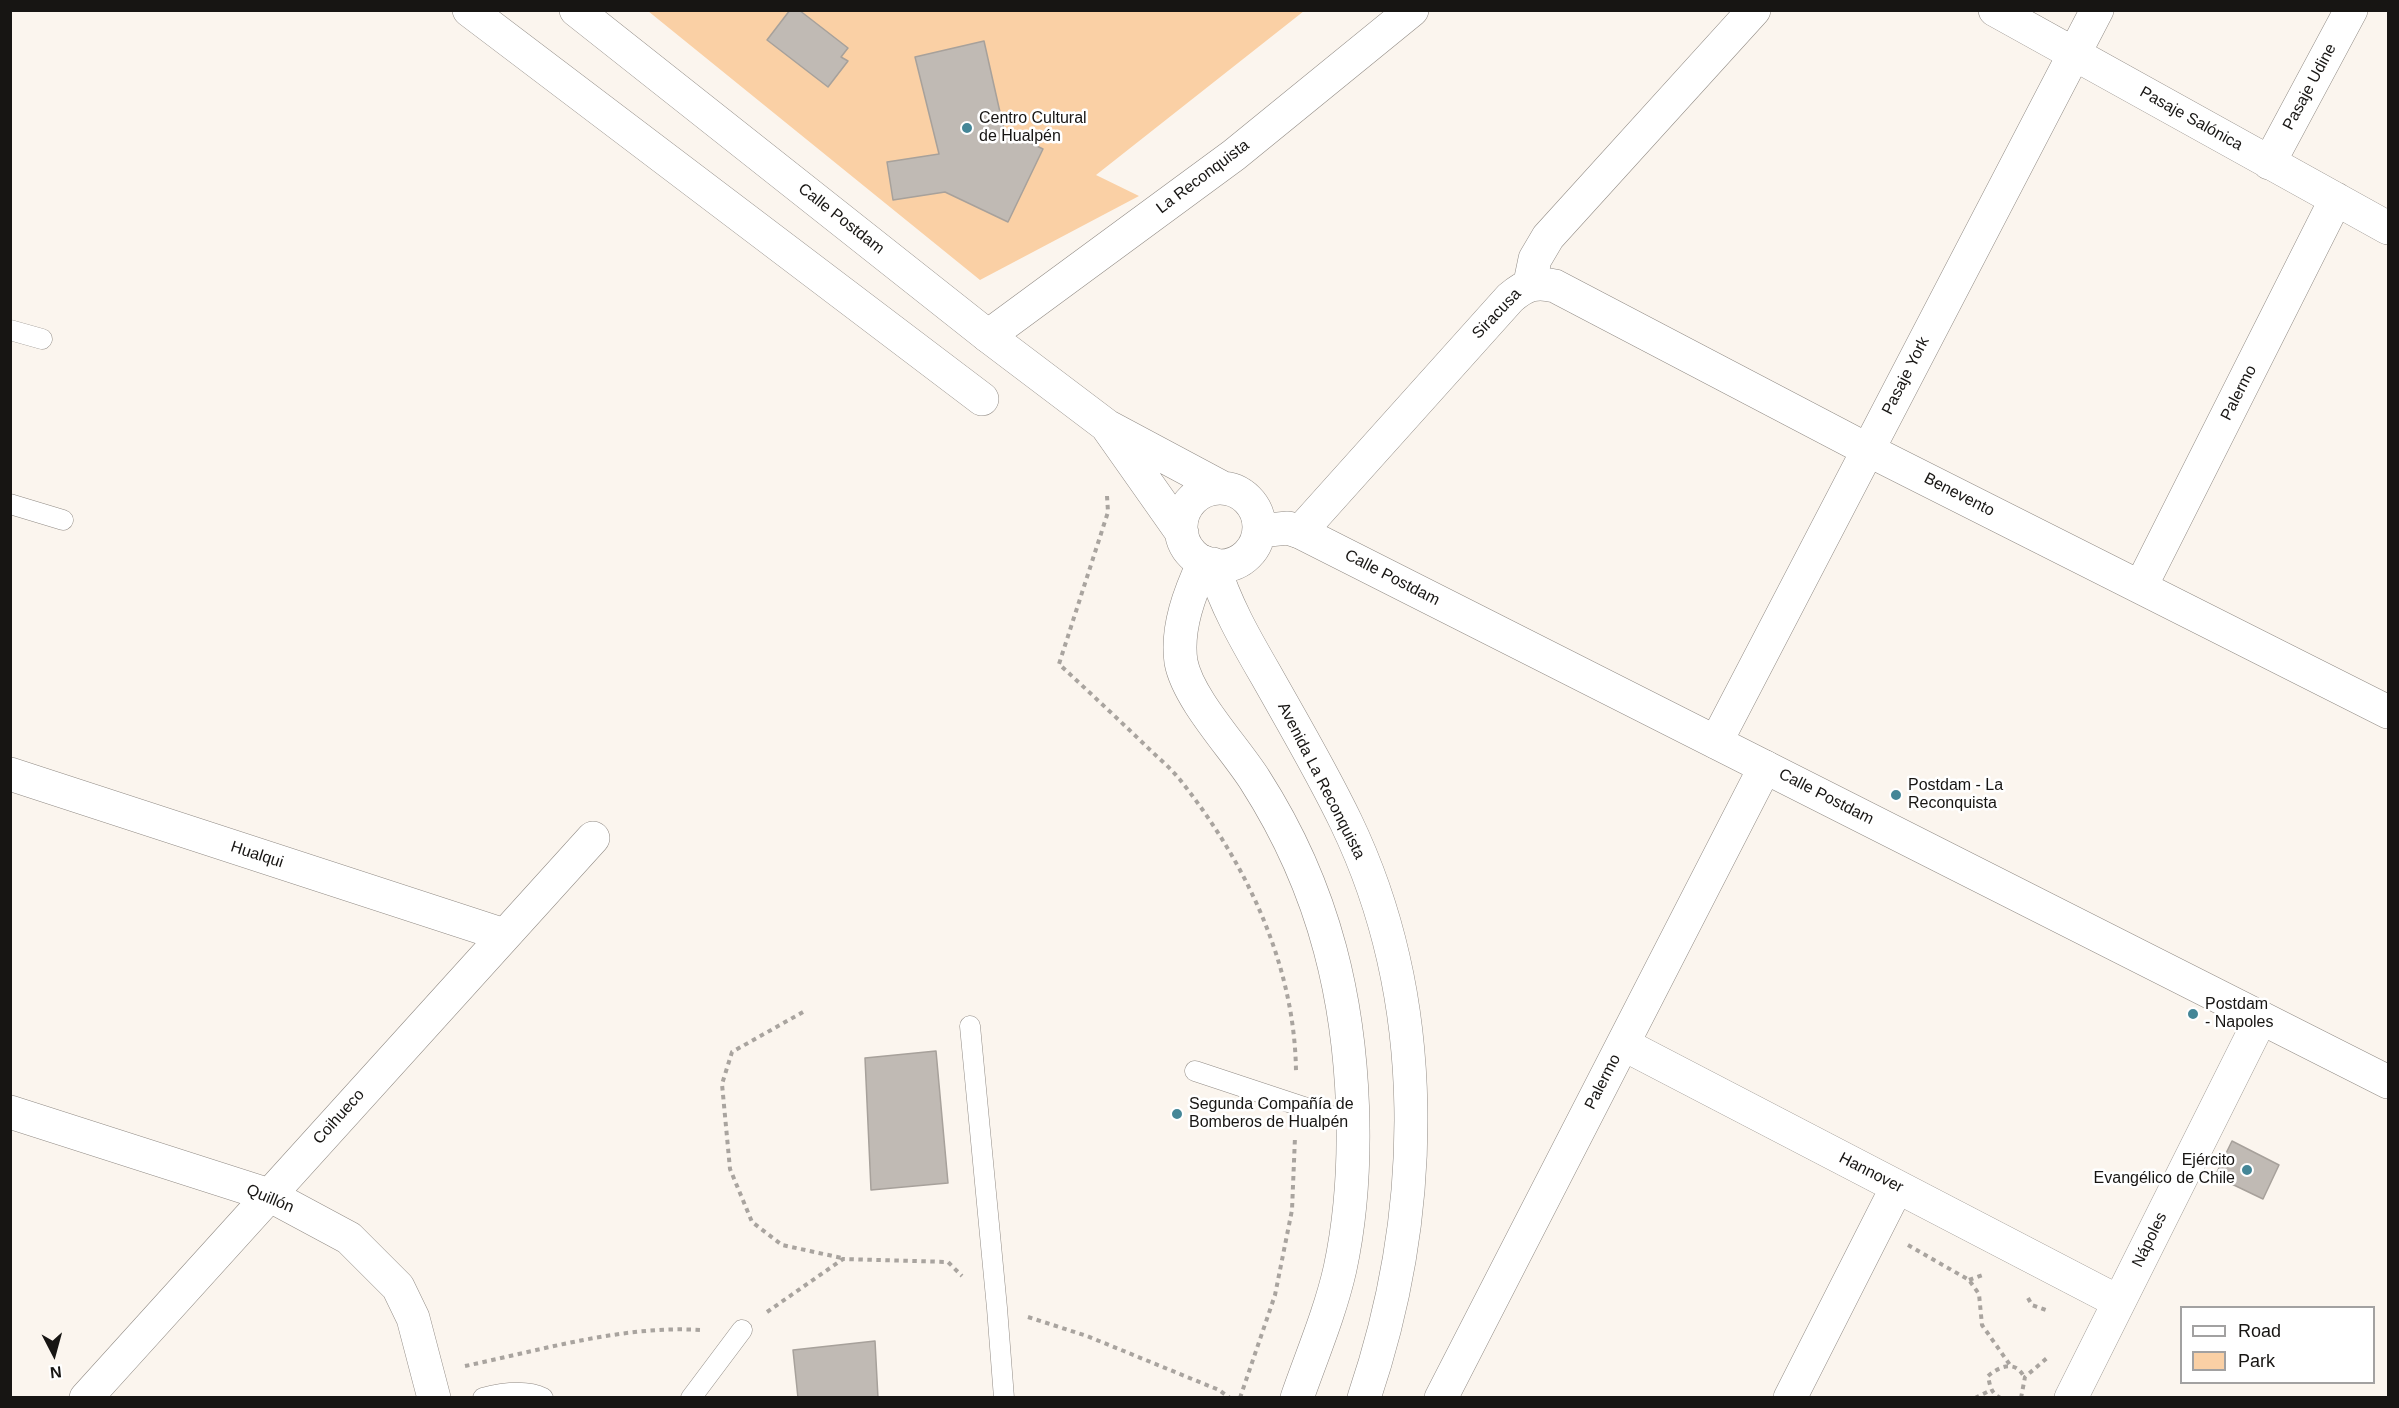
<!DOCTYPE html>
<html>
<head>
<meta charset="utf-8">
<style>
  body { margin:0 }
  #map { position:relative; width:2399px; height:1408px; overflow:hidden; background:#fbf5ee; font-family:Helvetica,sans-serif }
  canvas { display:block }
  .frame { position:absolute; inset:0; border:12px solid #171513; pointer-events:none }
  .legend { position:absolute; left:2180px; top:1306px; width:195px; height:78px; box-sizing:border-box; background:#fff; border:2px solid #a2a1a1; margin:0; padding:8px 10px; list-style:none; font-size:18px; color:#171513 }
  .legend li { display:flex; align-items:center; gap:12px; height:30px }
  .legend b { width:30px; border:2px solid #a2a1a1 }
  .north { position:absolute; left:24px; top:1324px; width:60px; height:60px; -webkit-text-stroke:4px #fff; paint-order:stroke; rotate:174deg; font-size:16px; font-weight:700; line-height:24px; text-align:center; color:#171513 }
  .north::after { content:''; display:block; margin:auto; width:21px; height:27px; background:#171513; clip-path:polygon(50% 0,100% 100%,50% 72%,0 100%) }
</style>
</head>
<body>
<div id="map">
<canvas width="2399" height="1408"></canvas>
<div class="frame"></div>
<ul class="legend">
<li><b style="height:8px;background:#fff"></b>Road</li>
<li><b style="height:16px;background:#fad0a5"></b>Park</li>
</ul>
<div class="north">N</div>
</div>
<script>
const context = document.querySelector('canvas').getContext('2d');
context.lineJoin = 'round';
function fill(path, color) {
  context.fillStyle = color;
  context.fill(path, 'evenodd');
}
function stroke(path, color, width, dash) {
  context.strokeStyle = color;
  context.lineWidth = width;
  context.lineCap = dash ? 'butt' : 'round';
  context.setLineDash(dash || []);
  context.stroke(path);
}
function write(font, color, halo, rows, align = 'center') {
  context.font = font + ' Helvetica,sans-serif';
  context.lineWidth = 5;
  context.setLineDash([]);
  context.textBaseline = 'middle';
  context.strokeStyle = halo;
  context.fillStyle = color;
  for (const [text, x, y, turn = 0] of rows) {
    context.save();
    context.translate(x, y);
    context.rotate((+turn || 0) * Math.PI / 180);
    context.textAlign = isNaN(turn) ? turn : align;
    if (halo) context.strokeText(text, 0, 0);
    context.fillText(text, 0, 0);
    context.restore();
  }
}
fill(new Path2D(`
  M648,11H1304L1096,175L1139,196L980,280Z`), '#fad0a5');
const building = new Path2D(`
  M790,10H799L848,48L841,57L848,61L828,87L767,40Z
  M984,41L1004,130L1043,149L1008,222L945,192L893,200L887,162L939,154L915,57Z
  M936,1051L948,1183L871,1190L865,1058Z
  M2232,1141L2279,1165L2263,1199L2215,1176Z
  M875,1341L878,1398H798L793,1350Z`);
fill(building, '#c0bab4');
stroke(building, '#a7a19b', 1.5);
const service = new Path2D(`
  M10,330L42,339
  M10,504L63,520
  M970,1026L997,1308L1004,1398
  M1195,1071L1352,1123
  M483,1398C502,1393 525,1389 543,1398
  M691,1398L742,1330`);
const minor = new Path2D(`
  M469,10L982,399
  M1995,10L2388,228
  M2269,163L2351,10
  M1530,283L1535,259L1548,237L1754,10
  M988,336L1234,155L1412,10
  M1300,532L1510,298C1525,285 1535,281 1555,286L1868,450L2388,712
  M1204,562C1190,592 1176,628 1181,662C1188,699 1234,747 1255,780C1289,833 1314,889 1330,949C1356,1046 1361,1171 1340,1269C1330,1313 1312,1355 1297,1398
  M2141,586L2336,199
  M1716,742L2097,10
  M10,774L504,935
  M1623,1044L2119,1302
  M10,1112L269,1195L349,1238L398,1287L413,1318L434,1398
  M86,1398L593,838
  M1441,1398L1765,767
  M1790,1398L1897,1187
  M2071,1398L2261,1018`);
const tertiary = new Path2D(`
  M1213,564C1225,604 1245,639 1266,675C1293,723 1322,772 1346,822C1432,1001 1427,1212 1364,1398`);
const secondary = new Path2D(`
  M576,10L988,336L1107,426L1223,488
  M1108,428L1182,533
  M1181 527a39 39 0 1 1 78 0a39 39 0 1 1-78 0Z
  M1259,531L1288,528L1300,532L2388,1082`);
stroke(service, '#918b85', 21);
stroke(minor, '#918b85', 34);
stroke(tertiary, '#918b85', 34);
stroke(secondary, '#918b85', 34);
stroke(new Path2D(`
  M1107,496L1108,512L1059,664C1088,691 1117,718 1145,745C1157,757 1171,768 1181,781C1246,863 1295,965 1296,1072
  M803,1012L732,1052L722,1084L730,1169L752,1222L782,1245L842,1258
  M1908,1245L1969,1280L1979,1294L1982,1325L2010,1365
  M1969,1280L1983,1275
  M2028,1298L2032,1305L2046,1310
  M767,1312L843,1259L948,1262L962,1276
  M1028,1317L1087,1336L1219,1390L1230,1398
  M465,1366C542,1350 623,1325 702,1330
  M1240,1398L1275,1295L1292,1210L1295,1137
  M1975,1398L1991,1390
  M2001,1398C1991,1394 1990,1386 1988,1376C2001,1365 2017,1360 2025,1379
  M2021,1398L2025,1377L2047,1358`), '#a9a49f', 4, [4.5, 4.5]);
stroke(service, '#fff', 20);
stroke(minor, '#fff', 33);
stroke(tertiary, '#fff', 33);
stroke(secondary, '#fff', 33);
for (const [x, y, r, color] of [
  [967,128,6,"#448697"],
  [1896,795,6,"#448697"],
  [2193,1014,6,"#448697"],
  [1177,1114,6,"#448697"],
  [2247,1170,6,"#448697"]
]) {
  const dot = new Path2D();
  dot.arc(x, y, r, 0, 2 * Math.PI);
  context.fillStyle = color;
  context.fill(dot);
  stroke(dot, '#fff', 2);
}
write('16px', '#171513', '#fff', [
  ["Pasaje Udine",2310,87,-62],
  ["Pasaje Salónica",2191,119,29],
  ["La Reconquista",1203,177,-37],
  ["Calle Postdam",841,219,38],
  ["Siracusa",1497,314,-46],
  ["Pasaje York",1906,376,-63],
  ["Palermo",2239,393,-63],
  ["Benevento",1959,495,27],
  ["Calle Postdam",1392,578,27],
  ["Avenida La Reconquista",1321,781,63],
  ["Calle Postdam",1826,797,27],
  ["Hualqui",257,855,18],
  ["Palermo",1603,1082,-63],
  ["Coihueco",339,1117,-48],
  ["Hannover",1871,1173,27],
  ["Quillón",270,1199,23],
  ["Nápoles",2150,1240,-64]
]);
write('16px', '#171513', '#fff', [
  ["Centro Cultural",979,119],
  ["de Hualpén",979,137],
  ["Postdam - La",1908,786],
  ["Reconquista",1908,804],
  ["Postdam",2205,1005],
  ["- Napoles",2205,1023],
  ["Segunda Compañía de",1189,1105],
  ["Bomberos de Hualpén",1189,1123],
  ["Ejército",2235,1161,"right"],
  ["Evangélico de Chile",2235,1179,"right"]
], 'left');
</script>
</body>
</html>
